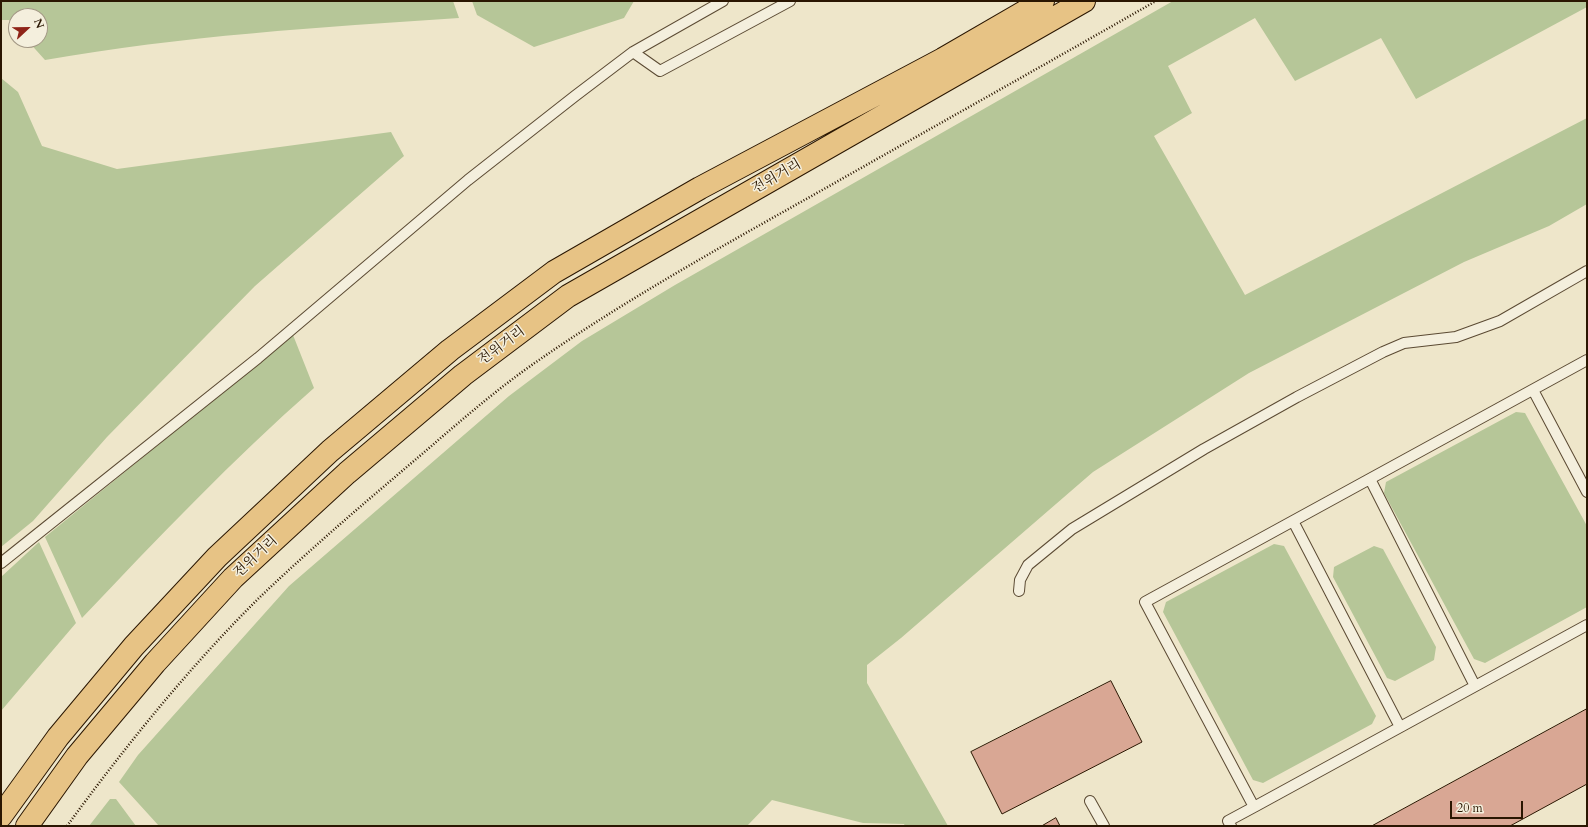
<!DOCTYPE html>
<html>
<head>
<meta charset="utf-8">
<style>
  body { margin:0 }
  #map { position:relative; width:1588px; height:827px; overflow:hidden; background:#eee6ca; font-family:Cardo,serif }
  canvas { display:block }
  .frame { position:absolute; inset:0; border:2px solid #2a1601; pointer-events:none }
  .north { position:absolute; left:8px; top:8px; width:40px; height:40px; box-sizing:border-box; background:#f4efdd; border:1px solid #a39885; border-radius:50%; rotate:68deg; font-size:11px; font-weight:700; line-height:16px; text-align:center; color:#2a1601 }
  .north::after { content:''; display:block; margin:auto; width:14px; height:18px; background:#8f2418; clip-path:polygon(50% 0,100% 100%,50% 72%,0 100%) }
  .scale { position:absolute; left:1450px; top:801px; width:73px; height:18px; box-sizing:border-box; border:2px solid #2a1601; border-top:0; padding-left:5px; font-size:12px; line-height:14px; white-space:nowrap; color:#2a1601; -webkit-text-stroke:3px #f4efdd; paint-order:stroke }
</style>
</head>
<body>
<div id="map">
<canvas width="1588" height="827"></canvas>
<div class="frame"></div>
<div class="north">N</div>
<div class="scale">20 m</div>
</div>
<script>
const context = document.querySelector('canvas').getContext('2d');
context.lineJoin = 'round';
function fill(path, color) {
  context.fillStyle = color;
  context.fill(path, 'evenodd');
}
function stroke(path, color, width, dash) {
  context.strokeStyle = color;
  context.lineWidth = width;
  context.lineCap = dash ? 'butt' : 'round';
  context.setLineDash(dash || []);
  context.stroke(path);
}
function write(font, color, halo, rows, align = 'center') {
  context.font = font + ' Cardo,"Noto Serif KR",serif';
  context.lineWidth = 3;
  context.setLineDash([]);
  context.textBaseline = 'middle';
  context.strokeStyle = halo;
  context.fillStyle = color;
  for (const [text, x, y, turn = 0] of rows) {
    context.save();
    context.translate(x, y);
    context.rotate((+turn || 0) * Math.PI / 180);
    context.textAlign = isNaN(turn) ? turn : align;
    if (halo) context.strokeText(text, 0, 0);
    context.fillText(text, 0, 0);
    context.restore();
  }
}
fill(new Path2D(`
  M1,1H453L459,18C320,27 182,36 45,60L27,40H40V16H16V28L9,20H1Z
  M472,1H634L624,18L534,47L477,15Z
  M1173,1H1587V7L1416,99L1381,38L1295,81L1255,18L1168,66L1192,113L1154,136L1245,295L1587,118V204L1549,226L1464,262L1249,373L1093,472L901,638L867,665V683L948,826H905L904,824L863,823L772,800L747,826H159L119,782L138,755L289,586L509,396L582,341L675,285Z
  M1,78L18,92L42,146L117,169L391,132L404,156L255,286L107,437L33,521L1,547Z
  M293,335L314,388C232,460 157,539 82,618L45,537Z
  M1516,412L1525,413L1587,526V607L1485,663L1474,659L1384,493L1386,482Z
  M39,542L76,623L1,711V577Z
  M1274,544L1284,546L1376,716L1372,724L1263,783L1253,780L1163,612L1166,602Z
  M1374,546L1383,549L1436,647L1434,660L1395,681L1387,678L1333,577L1334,567Z
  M110,799H116L136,826H89Z`), '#b6c698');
const building = new Path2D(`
  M1111,681L1142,742L1002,814L971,752Z
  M1587,709V784L1510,826H1372Z
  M1056,818L1060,826H1042Z`);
fill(building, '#d9a794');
stroke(building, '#2a1601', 1);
const service = new Path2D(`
  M633,52L660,71L790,1
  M1533,390L1587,492
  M1370,479L1475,686
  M1293,521L1400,727
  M1,563L258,358L468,180L575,96L633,52L723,1
  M1019,591L1020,580L1028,565L1072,529L1204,449L1297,397L1383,352L1404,343L1456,337L1500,321L1587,271
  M1090,801L1104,826
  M1254,807L1587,625
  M1231,826L1228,821L1254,807L1145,602L1587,360`);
const primary = new Path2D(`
  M1,816L58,737L134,646L217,557L330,451L450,350L554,272L700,188L943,59L1043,1
  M27,826L77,756L155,663L233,578L347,473L463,375L568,296L1084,1`);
stroke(service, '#5b4a33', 12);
stroke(primary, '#2a1601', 24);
stroke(new Path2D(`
  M67,826C124,748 190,666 259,598C309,550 362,505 415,460C455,426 495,390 539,360C630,297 728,243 824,189C935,126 1046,64 1156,1`), '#2a1601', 2.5, [1, 2]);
stroke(service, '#f4efdd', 10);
stroke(primary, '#e7c385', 22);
write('14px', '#2a1601', '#f4efdd', [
  ["전위거리",777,177,-30],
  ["전위거리",502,346,-37],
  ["전위거리",256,557,-43]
]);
</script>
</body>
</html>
